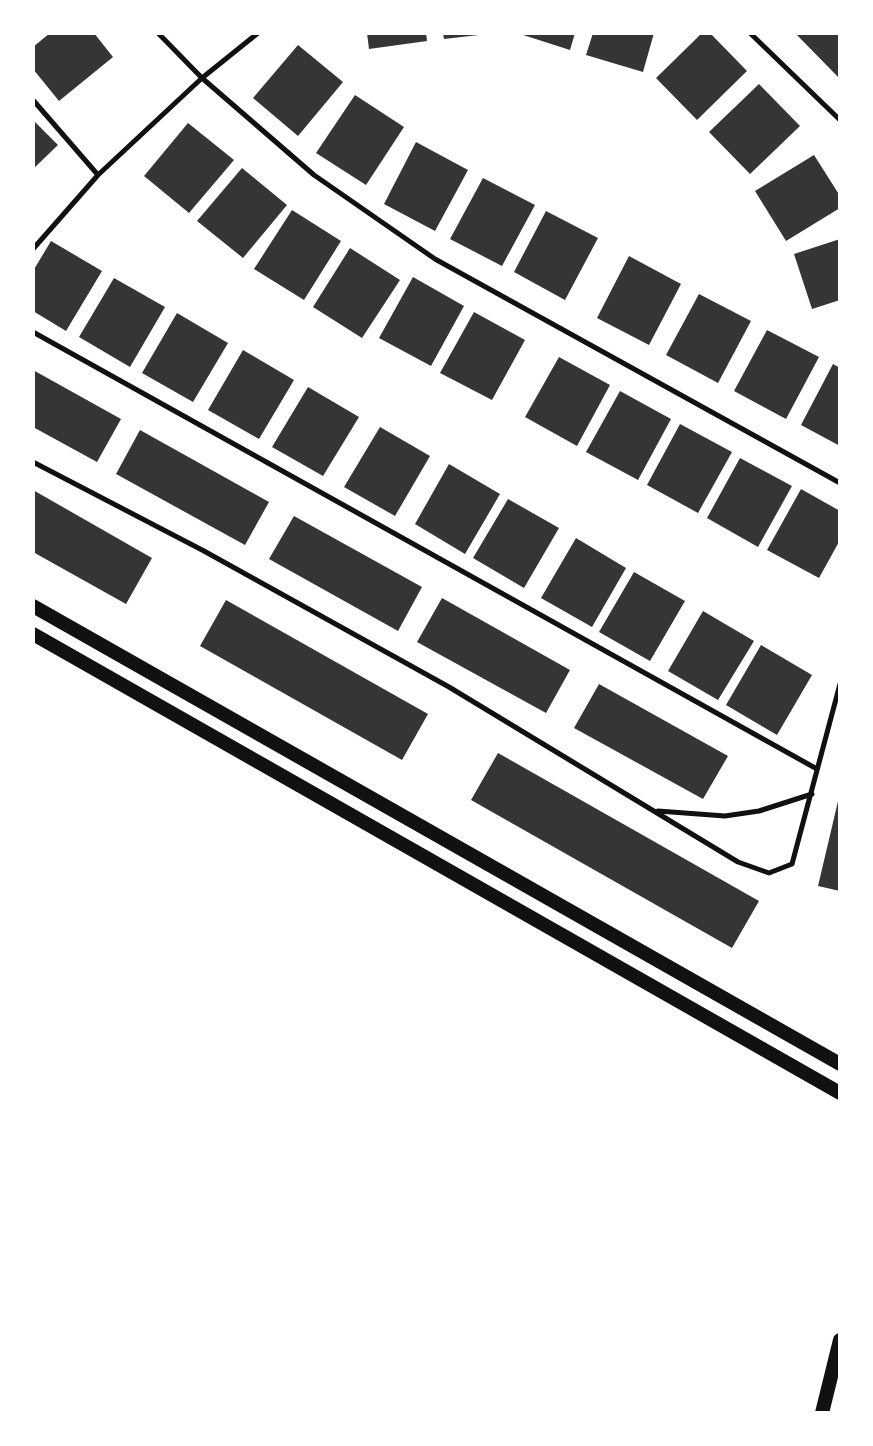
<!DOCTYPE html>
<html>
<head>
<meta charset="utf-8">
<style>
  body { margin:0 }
  #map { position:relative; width:873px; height:1446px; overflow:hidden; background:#fff; font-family:Cabin,sans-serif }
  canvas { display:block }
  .frame { position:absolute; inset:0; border:35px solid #fff; pointer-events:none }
</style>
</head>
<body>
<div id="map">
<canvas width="873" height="1446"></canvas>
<div class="frame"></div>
</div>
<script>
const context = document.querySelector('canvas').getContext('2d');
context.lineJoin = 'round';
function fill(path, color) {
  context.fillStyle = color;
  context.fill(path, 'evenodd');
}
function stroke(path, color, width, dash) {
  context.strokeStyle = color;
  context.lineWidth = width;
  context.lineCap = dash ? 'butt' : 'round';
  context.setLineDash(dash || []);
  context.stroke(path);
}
fill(new Path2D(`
  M50,33H94L113,57L59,101L33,69V47Z
  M367,33H426L427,41L369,49Z
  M443,33H479V35L444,39Z
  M517,33H575L570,50Z
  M593,33H654L643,72L586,55Z
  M702,33H710L747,71L697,120L656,78Z
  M795,33H840V79Z
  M298,45L343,82L298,136L253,98Z
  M759,84L800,126L750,174L709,132Z
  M355,95L404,127L366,185L316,153Z
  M33,120L58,145L33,169Z
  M188,123L234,160L189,213L144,176Z
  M416,142L468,170L435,231L384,204Z
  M814,155L840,196V208L786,241L755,191Z
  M242,168L287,205L243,258L197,221Z
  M483,178L535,205L502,266L450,239Z
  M292,210L341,241L304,300L254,269Z
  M546,211L598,238L565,300L514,272Z
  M840,239V300L812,309L794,254Z
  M51,241L102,271L66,331L33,311V271Z
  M350,248L400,280L362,338L313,307Z
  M629,256L681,284L649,345L597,318Z
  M413,277L464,306L431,366L379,338Z
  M114,278L165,307L130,367L79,337Z
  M699,294L751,321L718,383L666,355Z
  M474,312L525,340L492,400L440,373Z
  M177,313L228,343L193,402L142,373Z
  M767,330L819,357L786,419L734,391Z
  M243,350L294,380L259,439L208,410Z
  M559,357L610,385L577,446L525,417Z
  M833,364L840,368V446L801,425Z
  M33,370L121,419L97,462L33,427Z
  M308,387L359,417L323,476L272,447Z
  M620,391L671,419L638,480L586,452Z
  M680,424L732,452L698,513L647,485Z
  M380,427L430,456L395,516L344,487Z
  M140,430L269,502L245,545L116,474Z
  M740,458L792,486L758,547L707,518Z
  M449,464L500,494L465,554L415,524Z
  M801,489L840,511V540L819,578L767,550Z
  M33,490L152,558L126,604L33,552Z
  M508,499L559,528L524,588L473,558Z
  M294,516L422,587L398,631L269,559Z
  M576,538L626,568L592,627L541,598Z
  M634,572L685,601L650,661L599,632Z
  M442,598L570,670L546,713L417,642Z
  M226,600L428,714L402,760L200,646Z
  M703,611L754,641L718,700L668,671Z
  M761,645L812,675L777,735L726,705Z
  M599,684L728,756L703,799L574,728Z
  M498,753L759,901L732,948L471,800Z
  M839,797H840V891L818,886Z`), '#353535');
stroke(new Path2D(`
  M158,33L202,78L314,175L435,259L840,483
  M750,33L840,120
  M33,100L98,175
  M33,249L98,175L202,78L258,33
  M33,332L817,769
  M33,462L204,551L449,687L738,862L769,873L792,864L840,684
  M658,811L725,816L759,811L812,794`), '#111', 5);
stroke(new Path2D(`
  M33,606L840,1064
  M33,634L840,1093
  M822,1413L840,1340`), '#111', 14);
</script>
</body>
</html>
